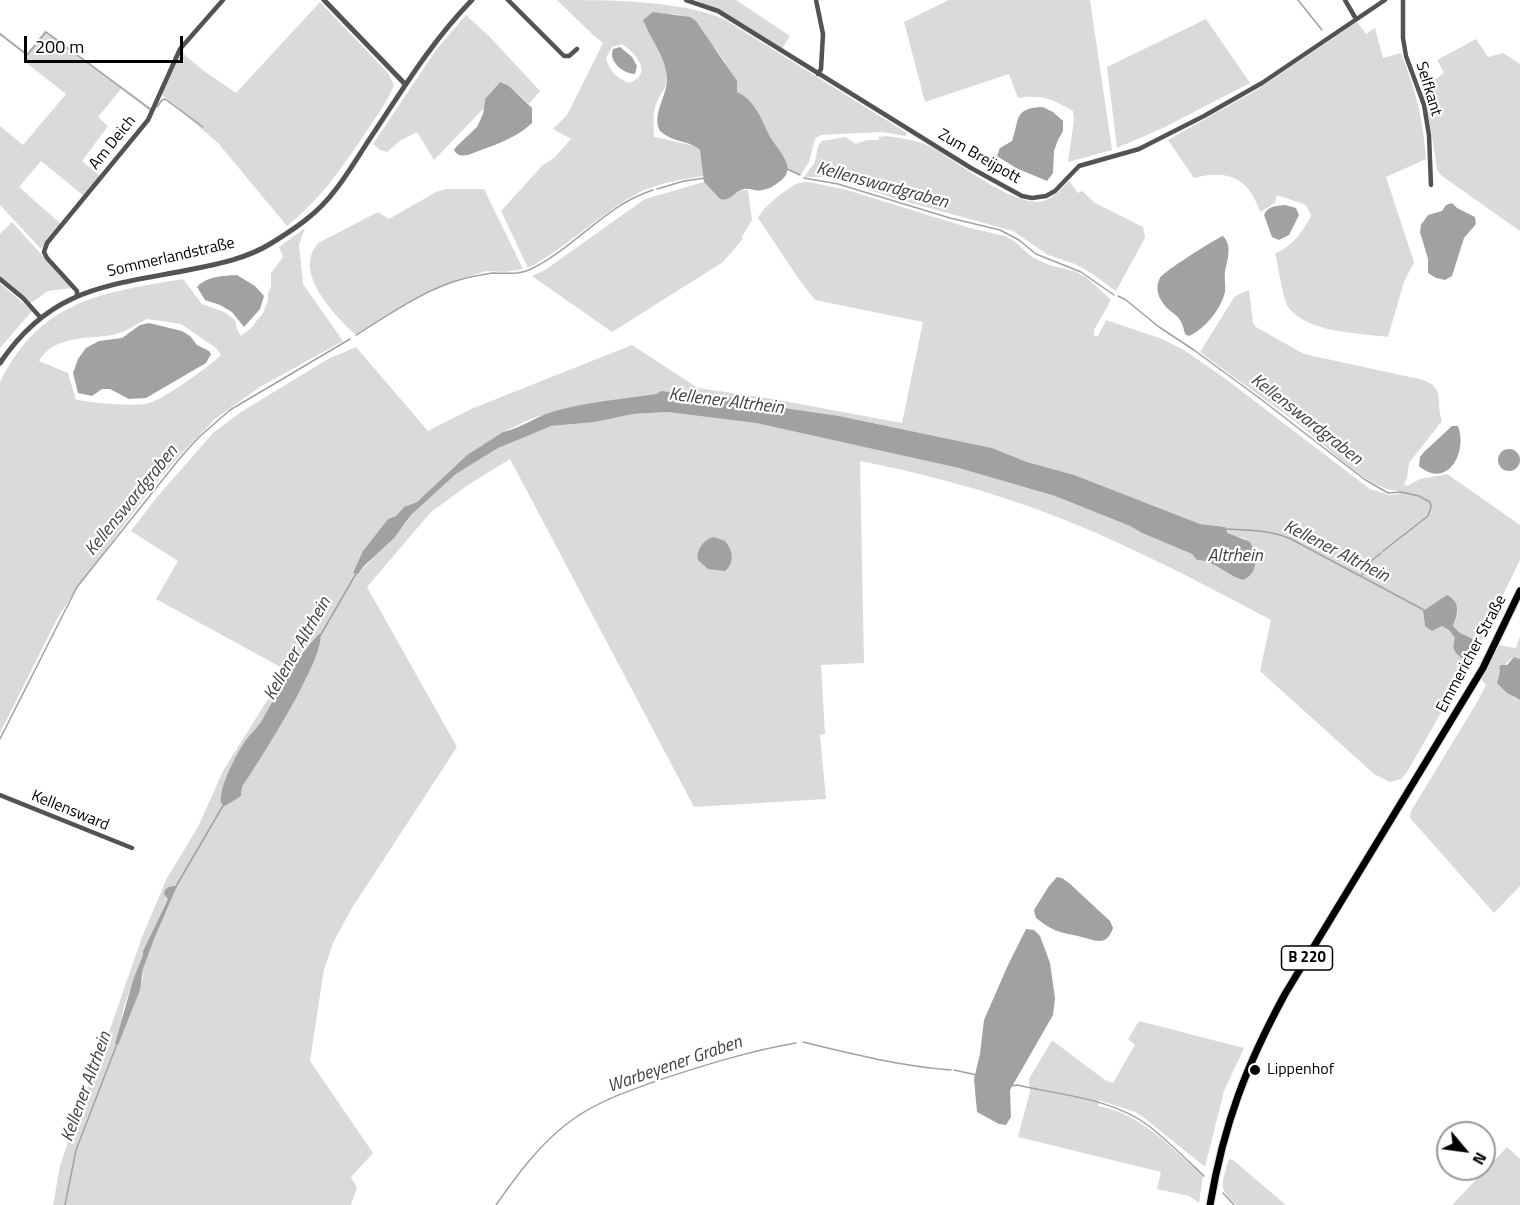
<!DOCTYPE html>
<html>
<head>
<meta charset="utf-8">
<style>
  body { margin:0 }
  #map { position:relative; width:1520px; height:1205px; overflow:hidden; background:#fff; font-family:"Titillium Web",sans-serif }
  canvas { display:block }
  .north { position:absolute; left:1436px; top:1121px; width:60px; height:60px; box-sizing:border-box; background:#fff; border:2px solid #999; border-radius:50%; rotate:119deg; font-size:16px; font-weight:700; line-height:24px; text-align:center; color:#000 }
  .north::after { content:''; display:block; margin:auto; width:21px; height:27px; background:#000; clip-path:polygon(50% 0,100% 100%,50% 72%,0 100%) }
  .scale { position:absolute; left:24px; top:36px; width:159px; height:27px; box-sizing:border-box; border:3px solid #000; border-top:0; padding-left:8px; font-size:18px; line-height:21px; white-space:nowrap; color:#000; -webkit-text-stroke:4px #fff; paint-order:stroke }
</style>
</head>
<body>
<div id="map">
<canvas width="1520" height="1205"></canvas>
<div class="north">N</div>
<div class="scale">200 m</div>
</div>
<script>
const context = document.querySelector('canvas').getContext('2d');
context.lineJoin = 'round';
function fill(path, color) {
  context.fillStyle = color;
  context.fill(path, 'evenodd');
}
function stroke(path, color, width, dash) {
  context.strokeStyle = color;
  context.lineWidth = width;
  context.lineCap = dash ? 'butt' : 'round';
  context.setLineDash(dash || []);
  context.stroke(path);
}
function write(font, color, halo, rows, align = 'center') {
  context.font = font + ' "Titillium Web",sans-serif';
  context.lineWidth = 4.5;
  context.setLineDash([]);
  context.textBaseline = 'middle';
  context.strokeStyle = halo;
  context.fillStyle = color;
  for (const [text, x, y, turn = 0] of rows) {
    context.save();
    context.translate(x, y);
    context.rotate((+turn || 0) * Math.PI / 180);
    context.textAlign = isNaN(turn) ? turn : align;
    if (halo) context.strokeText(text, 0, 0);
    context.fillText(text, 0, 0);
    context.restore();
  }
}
fill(new Path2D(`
  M557,0C610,0 678,0 724,19L907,133L906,136L882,132L821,135L815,139L809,162L800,176L787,169C788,157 778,150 772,141C761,123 757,102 737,92C739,73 699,25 682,16C675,13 666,15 658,13L645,25C655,40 668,59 667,78C667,89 659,95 656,104C652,114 654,126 654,137L696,146L700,150L704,176C683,179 659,183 640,192C600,213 568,247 528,268L501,211L542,166L555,157L571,139L553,129L567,115L603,43L592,34ZM622,44C636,53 654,74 629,83C617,79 609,70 606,58L612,47Z
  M696,0H736L790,36L782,49L725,13Z
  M949,0H1090L1112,150L1068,162L1074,120L1073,111C1052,99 1043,94 1018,98L1009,74L925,102L904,22Z
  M320,2L388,73L394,85C388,101 377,115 368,129C344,165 321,199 287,226L218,143L161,94L180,51L204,71L236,93Z
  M466,15L490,37L540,91L529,104L509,86L498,84L485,99L483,109L434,160L417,132L401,140L387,152L380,150L373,144L436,50Z
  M1206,19L1250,83L1165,127L1117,148L1107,67Z
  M1357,22L1366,34L1375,28L1383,58L1401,53C1416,92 1423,117 1426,159L1386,177L1414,262L1404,282L1388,337C1359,333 1307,333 1288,307C1283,300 1278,264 1275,253C1291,248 1303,231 1311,216L1306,205L1277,195L1275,203L1260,212C1249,178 1228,169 1194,178L1168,140L1255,91Z
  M45,30L151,108L150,111L121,89L98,117L108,126L82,161L100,176L84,196L41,161L19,187L61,224L41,249L0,205V126L23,145L66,94L24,61L27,56L0,35V32L27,53Z
  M1476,39L1488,57L1503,53L1520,64V231L1442,176L1437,170L1431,129L1421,89L1444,73L1437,60Z
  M886,136C901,138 917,140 931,147C957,161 1014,208 1043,201C1054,198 1062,188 1069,181L1078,193L1082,191L1095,203L1143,227L1145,238L1116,291L1091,273L1075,264L1048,255L1013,231L893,198L846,182L823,177H804L815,162L818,146L822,141L845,137L856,144L867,140H879V137Z
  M704,182L720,199C730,197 738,189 748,190L752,220L742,237L743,239L723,262L612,332L532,276L545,270L645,199Z
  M809,182L847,190L970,228L1005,236L1014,241L1032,257L1049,265L1074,271L1086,277L1111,300L1094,330V336H1098L1106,320L1162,339L1184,350L1223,377L1370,489L1389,495L1399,494L1400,491C1370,492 1325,444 1301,426C1268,401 1233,377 1200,352L1235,296L1249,290L1253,323L1256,327L1304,354L1419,379C1447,386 1435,402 1442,421L1409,463L1407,478L1404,484L1407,486L1420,479L1447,474L1520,525V560L1480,642L1460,633L1453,626C1459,614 1460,607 1451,597L1447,596L1423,611L1425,626L1434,630L1442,626L1449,630L1455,638L1454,651L1469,664L1407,772L1401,779L1390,782L1374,774L1260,671L1271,620C1224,595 1177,570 1129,548C1044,507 953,479 860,461L864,663L821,665L825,734L820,735L826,799L694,807L510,459L468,485L431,512L367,587L457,747L352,908L334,941L324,969L310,1061L373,1153L351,1177L357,1188L351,1205H53L60,1166L79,1109L100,1058L142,937L167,878L198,827L223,771L286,670L156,599L178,561L131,531L157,497L213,433L241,412L328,359L356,347L428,431L471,409L632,345L698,388L773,399L902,423L923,322L815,300L798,278L758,218C763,207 788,187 799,183C802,182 806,182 809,182ZM661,391L743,399L791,409L839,416L992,448L1027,462L1074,476L1200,524L1225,527C1229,535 1236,537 1245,538L1243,580C1227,576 1213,560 1197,560L1192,554L1142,533L1130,526L1055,496L960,468L756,423L667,412L633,414L595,422L551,426L530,433L498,448L456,474L411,515L406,523L359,573L355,570L363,551L388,519L396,516L404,507L417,502L467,455L503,432L535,417L656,394ZM320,633L306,680L242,787V793L238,798L233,799L226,806L228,778L233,763L247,739L259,725L302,651ZM168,898L143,969V978L116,1044L121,1027L123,1010L133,980L143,955V951Z
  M446,189H484L523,269L504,272L487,271L459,279L432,290L355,334C334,315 290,269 320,242L378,212L389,219L436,192Z
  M12,222L72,288L48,291L31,303L0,276V234Z
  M305,228L299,245L303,284L343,341L260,387L216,418L180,455L147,494L78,587L58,617L0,733V382C41,300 100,293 183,279L202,304L224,312L235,320L237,329L241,336L250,329L263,313L268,300V293L271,287V273L283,257L279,247ZM147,319L181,324L216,348L221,355C210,366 160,402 146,404C123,406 98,403 76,400L68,373L39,361C54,335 88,339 112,335C125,333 136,324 147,319Z
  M0,283L32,311L0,348Z
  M1520,636V659L1514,657C1507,661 1501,669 1498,677L1514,698L1520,700V886L1494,913L1410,818L1411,811L1476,704L1486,685L1481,679L1499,645L1516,648Z
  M1139,1021L1244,1048L1224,1091L1205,1167L1143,1117L1135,1112L1099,1100L1098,1106C1141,1113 1172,1149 1203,1176L1199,1203L1189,1196L1157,1189L1161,1172L1018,1137L1030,1091L1029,1079L1051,1042L1053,1041L1105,1080L1113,1083L1135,1045L1128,1039Z
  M1507,1147L1520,1159V1205H1452Z
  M1230,1159L1233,1160L1286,1205H1236C1217,1186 1222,1186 1228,1161Z`), '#dadada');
fill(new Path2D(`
  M653,12L690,17L696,21L737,81V92C754,99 762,120 769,135C777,150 800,168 779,182C774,186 769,189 762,190C756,192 750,188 744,189C734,191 731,202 720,199L704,182L700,150C689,140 673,143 660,131C651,114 668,96 667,77C665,55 651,40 643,20Z
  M620,47L632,57L637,66L635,74C624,74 608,62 613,49Z
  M500,82L509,86L532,108V123C514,140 491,146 468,155C462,156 457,156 454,150L456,147L477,127L483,114L485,99Z
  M1043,107L1053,112L1063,121V131L1058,140L1054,151L1053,173L1047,181L1016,168L997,156L1000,148L1012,141C1020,119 1013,108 1043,107Z
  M1452,203L1457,208L1475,217L1476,224L1464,238L1452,276L1445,280L1436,278L1428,273V259L1420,232L1421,225L1428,215L1442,211L1446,205Z
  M1285,205L1296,208L1299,215L1289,235L1279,240L1272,237L1264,215C1267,206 1276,206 1285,205Z
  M1223,236C1233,246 1227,260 1225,272C1224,279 1226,285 1225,292C1221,309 1205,329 1189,336L1185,334C1181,311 1170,316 1161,300C1157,294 1156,284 1160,278C1163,272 1215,239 1223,236Z
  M237,275L255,286L264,296L260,309L244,327L232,312L220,305L205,300L197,287C207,276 223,276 237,275Z
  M149,323L182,331L190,336L197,345L209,351L211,354L206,363L146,398L129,399L110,389H102L92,396L78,393L73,373L78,359L86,348L99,341L122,338L140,325Z
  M661,391L743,399L791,409L839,416L992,448L1027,462L1074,475L1200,524L1225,527L1228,533L1250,542C1257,556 1259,573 1243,580C1228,576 1213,560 1197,560L1192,554L1142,533L1130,526L1055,496L959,468L756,423L667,412L633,414L595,422L551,426L498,448L456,474L411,515L394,538L364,566L358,574L353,573L363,551L388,519L396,516L404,507L417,502L467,455L503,432C521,428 537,416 555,411C586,402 624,399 656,394Z
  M1452,426H1458C1468,453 1447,490 1419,466L1420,457L1424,452Z
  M1498 460a11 11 0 1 1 22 0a11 11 0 1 1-22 0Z
  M714,537L725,541C733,550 735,563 725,571L708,569L698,560C696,550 704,539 714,537Z
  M1447,595C1461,602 1458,614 1453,626L1460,633L1480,642L1469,664C1458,654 1450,653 1455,638L1449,630L1442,626L1432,631L1425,626L1423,611Z
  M320,633C327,656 258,763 242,787L241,796L225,806L221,803C218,788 237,753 246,740C251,733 257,728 261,722C280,689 293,660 320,633Z
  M1514,657L1520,659V700L1507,693L1497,683L1500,671L1499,668L1501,665H1507Z
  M1057,877L1062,878L1069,883L1110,921L1113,928C1106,949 1093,939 1078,936C1058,932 1053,931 1036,918L1034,910L1049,886Z
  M174,886H177L154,939L143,969L140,990L118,1045L115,1044L133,980L143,955V951L168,899L164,894C165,888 168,887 174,886Z
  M1026,929L1034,930L1040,936L1050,963L1055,998L1053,1015L1010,1090L1011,1117L1006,1125L999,1124L977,1112L974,1079L980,1054L984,1020L1008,965Z`), '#a1a1a1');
stroke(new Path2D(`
  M1298,0L1322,30
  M0,34L27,55L46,32L150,109
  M157,107L162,100L165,99L203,127
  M787,169L800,175
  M804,178L838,184L950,218L1000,230L1019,240L1036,254L1081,272L1114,295
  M657,189L684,181L705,178
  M1118,296L1126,300L1159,327L1194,350L1262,400L1364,479L1388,493L1401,492L1419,496L1430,502L1431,507L1428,516L1383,551
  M356,335C390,314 426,288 466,278C475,276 485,274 493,273C506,273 517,275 529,270C574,249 605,205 653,190
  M1226,529C1249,530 1269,530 1291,539L1424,610
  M1362,575L1372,560L1381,553
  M320,636L357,572
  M0,739L77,587L180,458L199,437L230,410L350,339
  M175,888L224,804
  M803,1042C852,1054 900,1066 951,1070
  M954,1070L977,1075
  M1010,1086L1017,1085C1060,1095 1112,1098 1149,1126C1168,1141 1186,1159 1204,1176
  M1223,1193L1234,1205
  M65,1205L76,1150L117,1044
  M496,1205C517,1175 541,1142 572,1120C598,1101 629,1091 659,1080C705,1065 749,1051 796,1043`), '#a1a1a1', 1.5);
const primary = new Path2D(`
  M1210,1205C1224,1123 1246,1066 1285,994L1483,668L1520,591`);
stroke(primary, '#dbdbdb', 9);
stroke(new Path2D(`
  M508,0L564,56H569L577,49
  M686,0L718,11L971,168L1022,196L1032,198L1046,196L1055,191L1079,166L1139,149L1204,116L1262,83L1385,0
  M816,0L823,34L821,69L818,74
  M1345,0L1356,19
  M1403,0V38L1406,56L1424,105L1429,135L1431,185
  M0,279L23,298L40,317
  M77,295V291L47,258L44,252L47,243L148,120L180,49L223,0
  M0,795L132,848`), '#535353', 4.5);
stroke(new Path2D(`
  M324,0L405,84
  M0,363C52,286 109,286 193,269C219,264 247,258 270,244C283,236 296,228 308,218C333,199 350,169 367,143C400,94 430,43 472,0`), '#535353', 5);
stroke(primary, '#000', 7);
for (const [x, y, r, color] of [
  [1255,1070,6,"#000"]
]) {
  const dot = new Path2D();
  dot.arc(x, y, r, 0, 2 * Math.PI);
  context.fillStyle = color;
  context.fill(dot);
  stroke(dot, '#fff', 2);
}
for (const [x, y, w] of [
  [1307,958,51]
]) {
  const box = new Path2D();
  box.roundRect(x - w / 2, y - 12, w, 24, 4.5);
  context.fillStyle = '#fff';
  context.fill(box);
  stroke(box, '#000', 1.5);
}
write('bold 15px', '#000', null, [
  ["B 220",1307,958]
]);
write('16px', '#000', '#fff', [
  ["Selfkant",1428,89,73],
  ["Am Deich",113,143,-51],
  ["Zum Breijpott",979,157,30],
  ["Sommerlandstraße",171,258,-13],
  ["Emmericher Straße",1472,654,-62],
  ["Kellensward",70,811,22]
]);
write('16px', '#000', '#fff', [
  ["Lippenhof",1267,1070]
], 'left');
write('italic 18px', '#424242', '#fff', [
  ["Kellenswardgraben",882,186,15],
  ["Kellener Altrhein",726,402,7],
  ["Kellenswardgraben",1306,420,38],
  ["Kellenswardgraben",132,501,-51],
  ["Kellener Altrhein",1336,552,27],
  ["Altrhein",1235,557],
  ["Kellener Altrhein",298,649,-60],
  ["Warbeyener Graben",675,1065,-19],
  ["Kellener Altrhein",87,1087,-70]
]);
</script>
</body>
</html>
